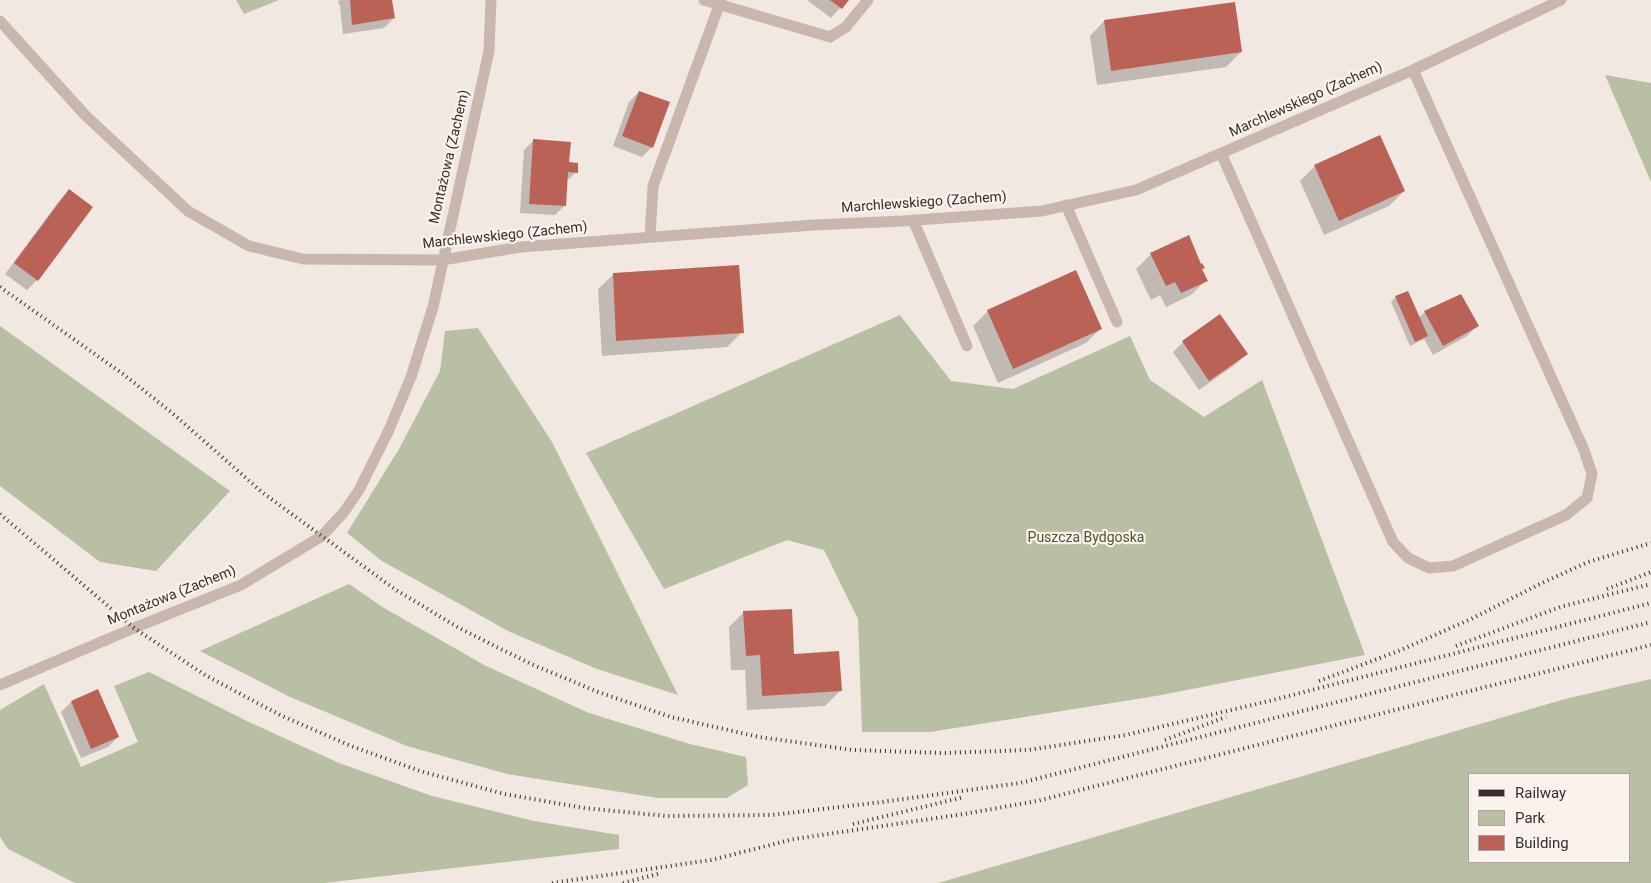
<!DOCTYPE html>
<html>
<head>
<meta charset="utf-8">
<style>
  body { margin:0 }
  #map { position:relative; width:1651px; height:883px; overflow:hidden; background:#f1e8e1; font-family:Roboto,sans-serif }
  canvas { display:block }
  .legend { position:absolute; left:1468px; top:773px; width:162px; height:90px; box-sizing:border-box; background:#f9f2ed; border:1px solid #aca49f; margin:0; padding:6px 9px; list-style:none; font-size:15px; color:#382e2b }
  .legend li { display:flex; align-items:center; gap:10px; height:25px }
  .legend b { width:25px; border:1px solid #aca49f }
</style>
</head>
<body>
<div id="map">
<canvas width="1651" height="883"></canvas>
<ul class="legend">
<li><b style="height:6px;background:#382e2b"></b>Railway</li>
<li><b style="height:14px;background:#b9bfa2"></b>Park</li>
<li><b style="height:14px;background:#bb6256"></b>Building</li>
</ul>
</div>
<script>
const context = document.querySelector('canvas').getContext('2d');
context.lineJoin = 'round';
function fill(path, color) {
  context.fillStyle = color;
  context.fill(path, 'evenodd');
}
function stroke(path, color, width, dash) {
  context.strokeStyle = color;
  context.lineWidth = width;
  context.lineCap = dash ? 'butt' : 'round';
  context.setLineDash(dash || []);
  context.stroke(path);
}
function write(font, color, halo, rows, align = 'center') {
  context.font = font + ' Roboto,sans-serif';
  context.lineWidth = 4.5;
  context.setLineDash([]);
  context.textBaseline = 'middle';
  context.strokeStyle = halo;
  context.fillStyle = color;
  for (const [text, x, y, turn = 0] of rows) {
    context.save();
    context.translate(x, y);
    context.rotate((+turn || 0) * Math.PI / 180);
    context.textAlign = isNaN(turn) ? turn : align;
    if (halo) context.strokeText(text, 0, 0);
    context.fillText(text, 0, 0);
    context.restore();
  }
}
fill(new Path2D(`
  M236,0H279L244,14Z
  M1605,75L1651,83V182Z
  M900,315L951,381L1013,389L1130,336L1150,380L1204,417L1262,380L1365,655L1156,696L930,732H862L858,619L824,550L787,540L664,589L586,453Z
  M0,326L230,491L156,571L100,562L0,486Z
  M478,328L552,442L678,695L597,669L510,632L382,561L347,533L399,449L440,371L445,331Z
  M349,584L384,608L486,666L589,713L690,744L746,757L748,785L727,798H658L507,774L407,746L290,697L200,651Z
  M149,672L249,722L339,763L432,796L534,821L619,835V849L324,883H75L8,849L0,837V710L44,684L81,767L138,742L114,686Z
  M1651,679V883H938L1565,699ZM1470,774H1630V862H1470Z`), '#b9bfa2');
fill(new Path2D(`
  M340,0H391L394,18L384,28L343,34L340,6L338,2Z
  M807,0H847L831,18Z
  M1104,21L1241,52L1226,67L1097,85L1090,36Z
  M639,92L652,147L642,157L613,146L629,102Z
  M534,140L568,163L576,172L566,182L565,205L555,215L520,213L524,150Z
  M1315,166L1404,191L1389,206L1324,235L1300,181Z
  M69,191L92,207L37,280L27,290L5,274L59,201Z
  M1151,254L1201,270L1206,280L1191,295L1166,307L1160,295L1151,300L1136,269Z
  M613,275L742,332L727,347L602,356L598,289Z
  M1396,297L1418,318L1425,312L1477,326L1467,336L1433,355L1424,339L1410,346L1391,302Z
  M988,311L1101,328L1086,343L998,383L973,326Z
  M1183,342L1246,354L1236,364L1199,390L1173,352Z
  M744,612L793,655L840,691L825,706L747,710L745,670H731L729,627Z
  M98,691L118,737L108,747L81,758L61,712L71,702Z`), '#0003');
fill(new Path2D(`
  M350,0H392L395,18L352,25Z
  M830,0H849L842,9Z
  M1235,2L1242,52L1111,71L1104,20Z
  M639,91L670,102L653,148L622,136Z
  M1380,135L1405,191L1339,221L1314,165Z
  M533,139L571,142L569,162L578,163V173L568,172L566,206L529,204Z
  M69,189L93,207L38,281L14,263Z
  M1189,235L1201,264L1202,263L1205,268L1202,269L1208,281L1181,293L1175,282L1166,286L1150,253Z
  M739,265L744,333L616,341L613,273Z
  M1076,270L1102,329L1013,369L987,310Z
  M1408,291L1428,336L1415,342L1395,296Z
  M1461,294L1479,326L1443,346L1424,311Z
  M1220,314L1248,354L1209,381L1182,341Z
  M792,609L794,654L839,651L842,691L762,696L760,655L746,656L743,611Z
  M98,689L119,737L91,749L71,701Z`), '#bb6256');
stroke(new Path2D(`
  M704,0L830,37L846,27L868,0
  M0,21L85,115L188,211L249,246L303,259L442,260L521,247L814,225L903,221L1042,211L1136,190L1413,70L1561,0
  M1221,153L1393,542L1408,558L1429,568L1453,566L1566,515L1587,498L1592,474L1584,450L1413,70
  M1066,205L1117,322
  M913,220L967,346
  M650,237L653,186L721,0
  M0,685L134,628L241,585L322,536L344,512L359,490L388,432L411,377L433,307L489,51L491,0`), '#c9b7ae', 11);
stroke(new Path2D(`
  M0,287L123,374L171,412L263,493L396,590L459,628L531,664L598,692L671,717L759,737L853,750L943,753L1028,750L1126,735L1269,701L1651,603
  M0,514L134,628L205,675L280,715L351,746L420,771L504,794L584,808L666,816L772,815L882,802L1020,783L1651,622
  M1607,589L1651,572
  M1456,646L1560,607L1651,584
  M1319,681L1401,650L1471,619L1540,584L1588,562L1651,543
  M1165,740L1226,717
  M853,824L964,797
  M552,883L711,860L794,839L964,814L1037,801L1651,645
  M623,883L658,874`), '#382e2b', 4, [1, 4]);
write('14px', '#382e2b', '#f9f2ed', [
  ["Marchlewskiego (Zachem)",1306,100,-24],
  ["Montażowa (Zachem)",450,157,-77],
  ["Marchlewskiego (Zachem)",924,203,-4],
  ["Marchlewskiego (Zachem)",505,236,-6],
  ["Montażowa (Zachem)",172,596,-22]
]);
write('14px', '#4c5432', '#f9f2ed', [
  ["Puszcza Bydgoska",1086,538]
]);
</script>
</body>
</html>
